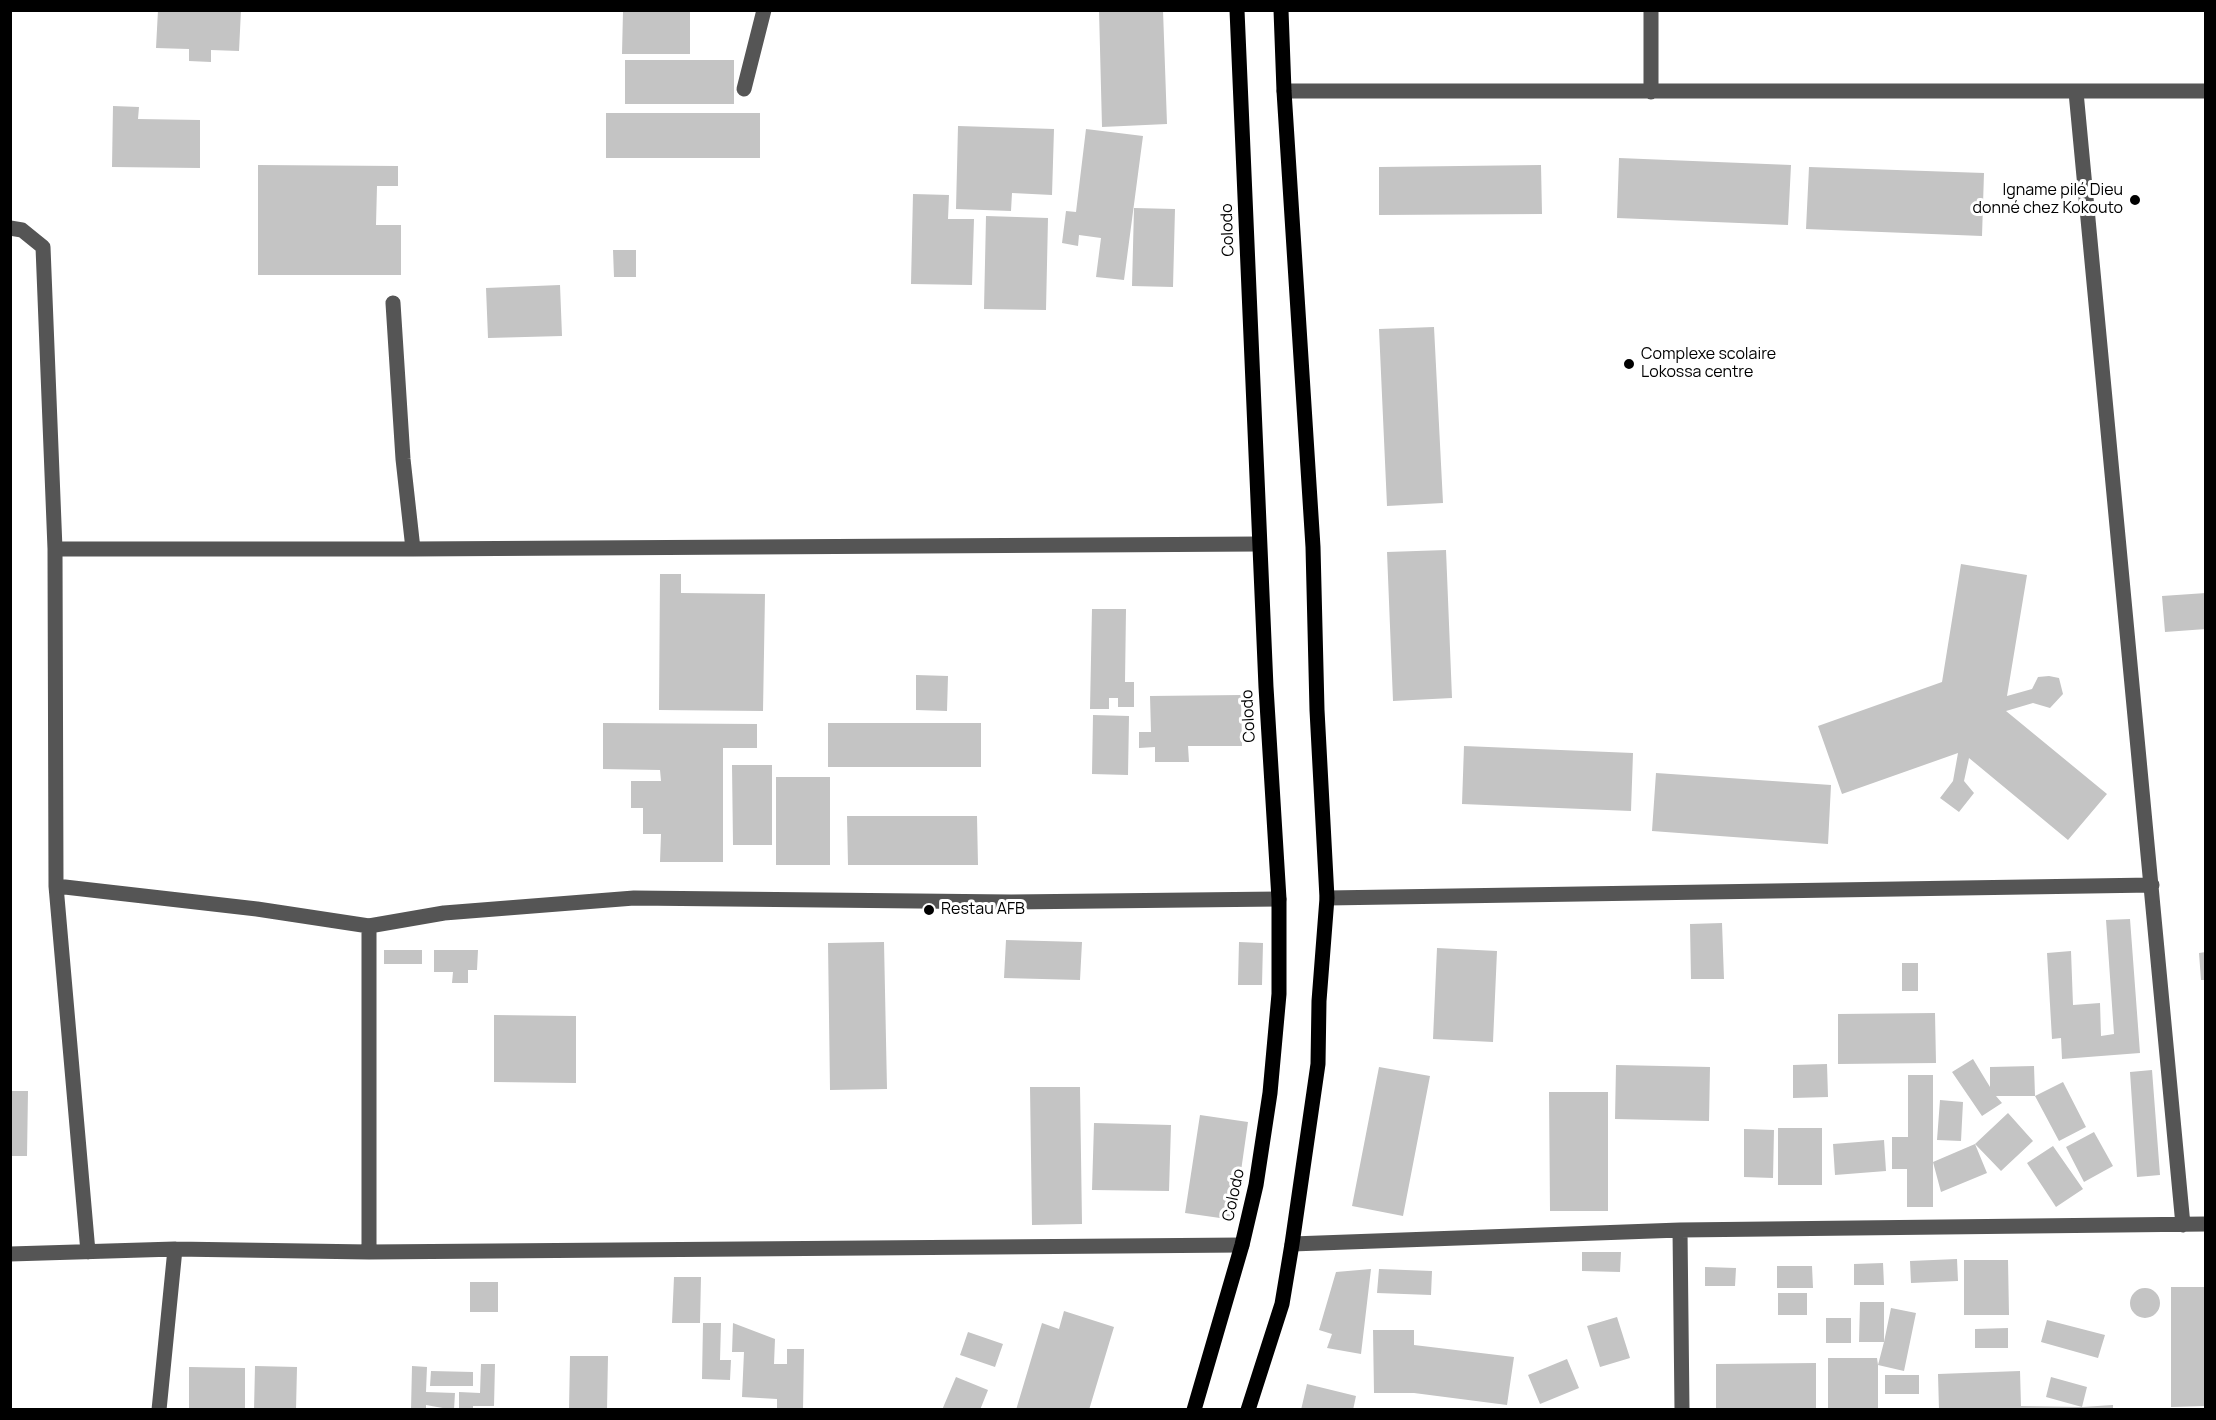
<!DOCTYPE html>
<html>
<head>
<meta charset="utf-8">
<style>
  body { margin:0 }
  #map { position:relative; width:2216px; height:1420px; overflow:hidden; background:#fff; font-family:Manrope,sans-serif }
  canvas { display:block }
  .frame { position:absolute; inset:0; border:12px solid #000; pointer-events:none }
</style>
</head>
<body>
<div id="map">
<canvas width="2216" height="1420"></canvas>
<div class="frame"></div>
</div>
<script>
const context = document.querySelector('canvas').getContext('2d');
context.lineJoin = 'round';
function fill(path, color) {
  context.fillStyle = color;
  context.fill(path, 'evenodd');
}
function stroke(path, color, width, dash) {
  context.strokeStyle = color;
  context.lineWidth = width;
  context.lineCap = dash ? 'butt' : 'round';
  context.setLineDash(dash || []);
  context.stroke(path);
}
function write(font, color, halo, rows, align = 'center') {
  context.font = font + ' Manrope,sans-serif';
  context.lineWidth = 6;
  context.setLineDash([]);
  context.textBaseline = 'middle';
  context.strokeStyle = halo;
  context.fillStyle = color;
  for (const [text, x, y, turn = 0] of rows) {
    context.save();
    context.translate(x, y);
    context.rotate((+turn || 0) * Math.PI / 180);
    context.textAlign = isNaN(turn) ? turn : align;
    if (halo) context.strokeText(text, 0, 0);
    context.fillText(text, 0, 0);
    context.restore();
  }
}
fill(new Path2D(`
  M158,10H241L239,51L211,50V62L189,61V49L156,48Z
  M1099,10H1163L1167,124L1102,127Z
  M623,11L690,12V54H622Z
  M625,60H734V104H625Z
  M113,106L139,107L138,119L200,120V168L112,167Z
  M606,113H760V158H606Z
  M958,126L1054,129L1052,195L1012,193L1011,211L956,209Z
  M1086,129L1143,136L1124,280L1096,277L1101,238L1079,235L1078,246L1062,243L1066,211L1076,212Z
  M1619,158L1791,165L1788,225L1617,218Z
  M258,165L398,166V186H377L376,225H401V275H258Z
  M1541,165L1542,214L1379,215V167Z
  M1809,167L1984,173L1982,236L1806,229Z
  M913,194L949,195L948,219H974L972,285L911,284Z
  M1134,208L1175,209L1173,287L1132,286Z
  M986,216L1048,218L1046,310L984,309Z
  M613,250H636V277H614Z
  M560,285L562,336L488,338L486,288Z
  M1434,327L1443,503L1387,506L1379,329Z
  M1446,550L1452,698L1393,701L1387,552Z
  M1961,564L2027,575L2007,696L2032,689L2038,677L2049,676L2059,678L2063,694L2050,708L2033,703L2006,711L2107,794L2068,840L1969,758L1964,781L1974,793L1959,812L1940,798L1953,781L1958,753L1842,794L1818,726L1942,682Z
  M660,574H681V593L765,594L763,711L659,710Z
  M2206,593V629L2165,632L2162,596Z
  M1092,609H1126L1125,682H1134V707H1118V698H1109V709H1090Z
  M916,675L948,676L947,711L916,710Z
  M1241,695L1242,746H1188L1189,762H1155V747L1139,748V732H1151L1150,696Z
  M1093,715L1129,716L1128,775L1092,774Z
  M603,723L757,724V748H723V862H660L661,834H643V808H631V781H661L660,770L603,769Z
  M828,723H981V767H828Z
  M1464,746L1633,753L1631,811L1462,804Z
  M732,765H772V845H733Z
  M1656,773L1831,785L1828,844L1652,831Z
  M776,777H830V865H776Z
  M847,816H977L978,865H848Z
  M2130,919L2140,1053L2062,1059L2061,1038L2052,1039L2047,953L2071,951L2073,1005L2100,1003L2101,1036L2114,1034L2106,920Z
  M1722,923L1724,979H1691L1690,924Z
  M1006,940L1082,942L1080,980L1004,978Z
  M884,942L887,1089L830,1090L828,943Z
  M1239,942L1263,943L1262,985H1238Z
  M1437,948L1497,951L1493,1042L1433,1039Z
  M384,950H422V964H384Z
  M434,950H478L477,970H468V983H452L453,972H434Z
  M2206,952V980H2201L2199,953Z
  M1902,963H1918V991H1902Z
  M1935,1013L1936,1063L1838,1064V1014Z
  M494,1015L576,1016V1083L494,1082Z
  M1973,1059L1990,1087V1067L2034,1066L2035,1096H1996L2002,1103L1982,1116L1952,1072Z
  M1827,1064L1828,1097L1793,1098V1065Z
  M1616,1065L1710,1067L1709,1121L1615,1119Z
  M1379,1067L1430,1076L1403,1216L1352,1206Z
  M2152,1070L2160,1175L2137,1177L2130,1072Z
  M1908,1075H1933V1207H1907V1169H1892V1137H1908Z
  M2063,1082L2086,1127L2059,1141L2035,1096Z
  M1030,1087H1080L1082,1224L1032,1225Z
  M10,1091H28L27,1156H10Z
  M1549,1092H1608V1211H1550Z
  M1940,1100L1963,1102L1961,1141L1937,1140Z
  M2008,1113L2033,1141L2001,1171L1975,1144L1987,1173L1941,1192L1933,1162L1975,1144Z
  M1200,1115L1248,1122L1234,1220L1185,1213Z
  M1094,1123L1171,1125L1169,1191L1092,1190Z
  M1778,1128H1822V1185H1778Z
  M1744,1129L1774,1130L1773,1178L1744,1177Z
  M2094,1132L2113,1166L2084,1182L2066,1147Z
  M1884,1140L1886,1171L1835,1175L1833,1144Z
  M2053,1146L2083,1189L2056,1207L2027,1163Z
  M1582,1252H1621L1620,1272L1582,1271Z
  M1957,1259L1958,1281L1911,1283L1910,1261Z
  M1964,1260H2008L2009,1315H1964Z
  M1883,1263L1884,1285H1854V1264Z
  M1777,1266H1812L1813,1288H1777Z
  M1705,1267L1736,1268L1735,1286H1705Z
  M1371,1269L1361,1354L1327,1348L1332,1334L1319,1330L1336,1272Z
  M1379,1269L1432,1271L1431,1295L1377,1293Z
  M674,1277H701L700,1323H672Z
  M470,1282H498V1312H470Z
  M2171,1287H2206V1406L2171,1407Z
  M2130 1303a15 15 0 1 1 30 0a15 15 0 1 1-30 0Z
  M1778,1293H1807V1315H1778Z
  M1860,1302H1884V1342L1891,1308L1916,1313L1904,1371L1878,1365V1409H1828V1358H1877L1878,1365L1884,1342H1859Z
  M1064,1311L1114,1327L1089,1410H1016L1042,1323L1059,1329Z
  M1617,1317L1630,1358L1600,1367L1587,1326Z
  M1826,1318H1851V1343H1826Z
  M2047,1320L2105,1335L2098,1358L2041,1342Z
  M703,1323H721L720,1360H731L730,1380L702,1379Z
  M733,1323L775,1339L774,1364H787V1349H804L803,1410H777V1399L742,1397L744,1352H732Z
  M2008,1328V1348H1975V1329Z
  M1373,1330H1414V1345L1514,1357L1507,1405L1414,1393H1374Z
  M968,1332L1003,1344L995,1367L960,1355Z
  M570,1356H608L607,1410H569Z
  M1567,1359L1579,1388L1540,1404L1528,1375Z
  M1816,1363V1408H1716V1364Z
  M481,1364H495L494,1406H473V1410H459V1392L480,1393Z
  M255,1366L297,1367L296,1410H254Z
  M412,1366L427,1367L426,1392L455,1393L454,1410L426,1405V1410H411Z
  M189,1367L245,1368V1410H189Z
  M431,1371L473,1372V1386H430Z
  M2020,1371L2021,1406L2082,1407L2046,1397L2051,1377L2087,1387L2082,1407L2113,1405V1410H1939L1938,1374Z
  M1885,1375H1919V1394H1885Z
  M956,1377L988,1390L980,1410H942Z
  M1307,1384L1356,1396L1353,1410H1301Z`), '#c4c4c4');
stroke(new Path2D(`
  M1651,10V92
  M744,89L764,10
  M1284,91H2206
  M2076,92L2183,1225
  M10,228L22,230L43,247L55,549L56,886L88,1252
  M55,549H413L403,459L393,303
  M413,549L1259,544
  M56,886L257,909L369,926
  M1327,898L2152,885
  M1680,1230L1682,1410
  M1292,1244L1680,1230L2206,1224
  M369,1252V926L444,913L634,898L1011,902L1279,899
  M10,1254L175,1249L369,1252L1242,1245
  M159,1410L175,1249`), '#555', 15);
stroke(new Path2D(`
  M1194,1410L1242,1245L1256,1185L1270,1093L1279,994V899L1266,687L1237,10
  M1248,1410L1282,1304L1292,1244L1318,1064L1319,1001L1327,898L1317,710L1313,547L1284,91L1281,10`), '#000', 15);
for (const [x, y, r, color] of [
  [2135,200,6,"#000"],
  [1629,364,6,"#000"],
  [929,910,6,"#000"]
]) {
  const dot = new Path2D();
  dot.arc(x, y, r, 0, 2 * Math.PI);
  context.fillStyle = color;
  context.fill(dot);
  stroke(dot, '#fff', 2);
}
write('16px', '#000', '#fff', [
  ["Igname pilé Dieu",2123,191,"right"],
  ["donné chez Kokouto",2123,209,"right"],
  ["Complexe scolaire",1641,355],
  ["Lokossa centre",1641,373],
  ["Restau AFB",941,910]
], 'left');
write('16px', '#000', '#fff', [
  ["Colodo",1228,230,-92],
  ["Colodo",1249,716,-93],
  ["Colodo",1234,1195,-78]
]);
</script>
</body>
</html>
